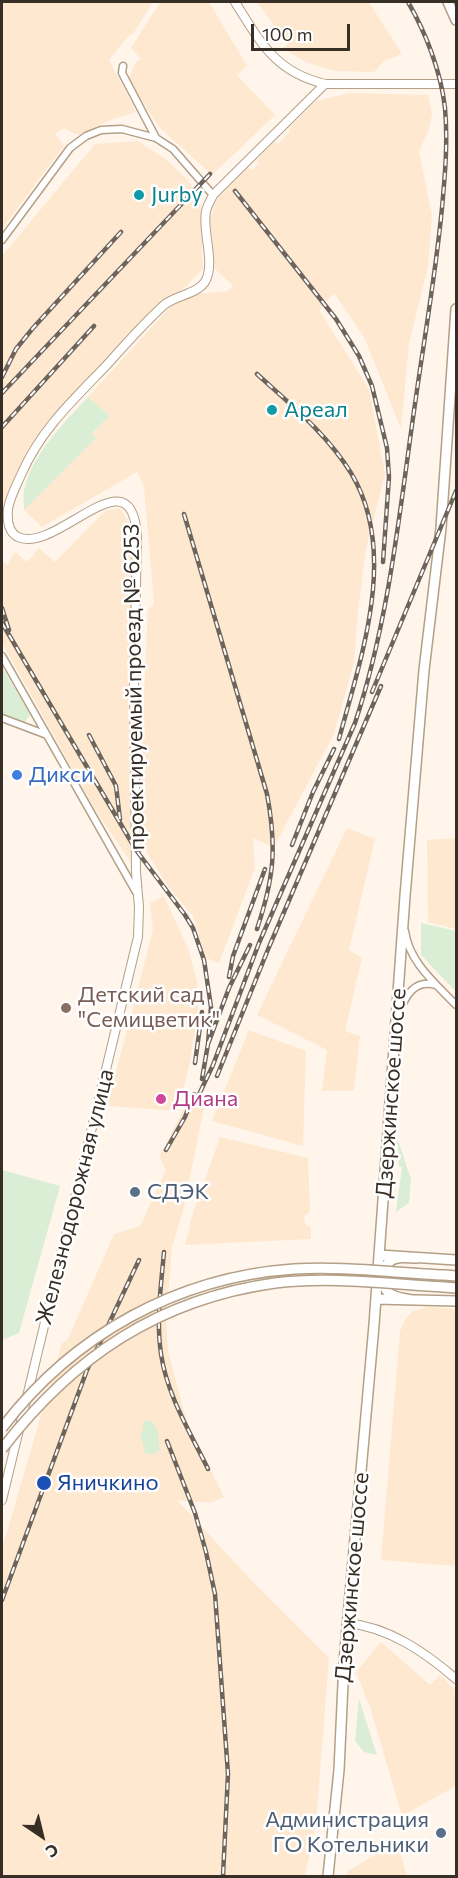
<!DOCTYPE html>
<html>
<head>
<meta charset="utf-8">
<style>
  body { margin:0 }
  #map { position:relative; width:458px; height:1878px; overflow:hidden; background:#fff5eb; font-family:Commissioner,sans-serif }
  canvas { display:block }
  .frame { position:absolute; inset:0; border:3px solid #372e25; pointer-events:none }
  .north { position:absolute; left:12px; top:1806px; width:60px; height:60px; -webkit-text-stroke:4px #fff; paint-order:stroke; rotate:145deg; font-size:16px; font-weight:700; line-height:24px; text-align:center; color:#372e25 }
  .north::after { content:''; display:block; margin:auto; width:21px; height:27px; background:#372e25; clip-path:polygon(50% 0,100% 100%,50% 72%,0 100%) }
  .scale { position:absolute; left:251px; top:24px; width:99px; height:27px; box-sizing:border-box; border:3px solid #372e25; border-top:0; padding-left:8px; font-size:18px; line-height:21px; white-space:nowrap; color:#372e25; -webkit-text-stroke:4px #fff; paint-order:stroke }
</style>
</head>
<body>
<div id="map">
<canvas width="458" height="1878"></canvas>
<div class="frame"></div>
<div class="north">С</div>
<div class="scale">100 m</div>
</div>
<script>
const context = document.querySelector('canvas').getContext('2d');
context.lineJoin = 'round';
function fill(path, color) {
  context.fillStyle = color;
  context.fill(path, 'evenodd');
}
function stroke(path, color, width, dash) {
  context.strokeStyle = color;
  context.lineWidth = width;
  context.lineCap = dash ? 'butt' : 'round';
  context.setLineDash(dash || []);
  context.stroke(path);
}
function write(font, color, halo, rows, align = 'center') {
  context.font = font + ' Commissioner,sans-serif';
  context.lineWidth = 5;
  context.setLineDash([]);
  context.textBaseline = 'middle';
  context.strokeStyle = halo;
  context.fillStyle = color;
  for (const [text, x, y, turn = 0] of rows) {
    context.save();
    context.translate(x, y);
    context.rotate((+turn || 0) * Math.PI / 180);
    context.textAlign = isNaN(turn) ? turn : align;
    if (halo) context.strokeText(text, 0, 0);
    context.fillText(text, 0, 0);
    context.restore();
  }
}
fill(new Path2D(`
  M2,2H153L133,34L129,35L109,60L136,112L113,119L77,135L64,128L55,134L64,146L2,229Z
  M160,2H209L247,66L237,75L275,115L212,175L159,127L128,80L136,62L141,59L131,48Z
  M257,2H366L370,4L402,54L384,61L374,72L336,71L317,66L302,60L283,48L288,44Z
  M349,93L428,95L432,114L429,130L419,151L432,216L428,266L409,344L401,429L364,337L334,293L319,310L369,389L385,474L366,549L358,610L354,662L334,734L274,847L253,838L255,868L219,963L206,958L193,916L167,885L144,848L140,780L148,610L154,604L144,487L137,472L42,527L24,510L96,438L92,434L109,416L88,397L171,306L196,294L227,291L233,286L215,269L210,219L217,199L248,168L252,170L259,163L257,160L274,142L278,144L290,132L289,128L316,101Z
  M138,141L167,160L188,180L200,198L203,269L184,288L162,303L47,423L28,450L2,510V256L95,144Z
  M120,508L132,528V818L130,861L94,808L2,643V561L7,565L15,552L27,562L39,548L55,562L105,511Z
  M347,828L375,839L349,950L362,958L345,1031L360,1036L354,1091H322L327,1050L257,1015Z
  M456,838V929L428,922L427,840Z
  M164,896L189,951L197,982L198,1008L190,1062L178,1111L109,1106L108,1102L153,930L150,903Z
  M249,1030L306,1051L303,1146L212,1121Z
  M188,1101L204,1108L183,1211L172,1247L166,1319L168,1352L187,1422L224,1497L211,1503L177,1500L251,1580L329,1658L316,1823L305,1876H2V1549L62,1343L67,1341L114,1234L140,1226L166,1170L159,1157Z
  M220,1137L308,1158L310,1211L304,1216L305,1224L311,1227V1239L185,1245L192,1216Z
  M429,1307L456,1309V1566L381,1560L400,1331L406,1318L413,1311Z
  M381,1642L430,1685L440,1675L456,1691V1786L402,1816L371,1710L356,1672Z
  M397,1842L407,1876H346L348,1871Z`), '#fee8cf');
fill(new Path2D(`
  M88,397L110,416L92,433L96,438L24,510C24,504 23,497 24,491C31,455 64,423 88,397Z
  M2,667L30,714L24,724L2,715Z
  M421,923L456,931V992L421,955Z
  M397,1139L399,1143L411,1179L409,1203L396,1212L402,1167H399Z
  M2,1170L60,1186L19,1333L2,1340Z
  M148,1420C160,1424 158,1438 160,1449C156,1454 152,1455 145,1453L141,1437L144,1421Z
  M359,1699L377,1755L364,1752L355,1741Z`), '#daeed5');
const minor = new Path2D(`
  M123,66L122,73L156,138
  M2,240L70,148L86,136L101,130L122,129L156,138L173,149L213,195
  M2,656L136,892
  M2,718L47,735
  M405,931C409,962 435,983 456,1005
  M399,1012C406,995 415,979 436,985`);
const tertiary = new Path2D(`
  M235,2C261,43 275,72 325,84H456
  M2,1500L138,937L139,907L136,872L134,677L137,539C134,447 57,555 18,537C8,532 7,520 8,509C10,497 16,486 21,475C40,431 71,402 104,368C123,347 143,324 164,305C176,295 199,294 206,280C215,261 202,231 206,211C207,206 211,200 213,195L325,84
  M347,1623C389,1627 426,1653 456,1679`);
const secondary = new Path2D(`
  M448,2L456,20
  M379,1255L456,1260
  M445,1275L456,1276
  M444,1287L456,1288
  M376,1299L456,1301
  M412,1300C404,1298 395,1298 389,1293C378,1283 382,1261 397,1258C403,1257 410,1258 417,1258
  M328,1876L339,1770L344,1662L374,1325L405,896L424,670L441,528L456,309`);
stroke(minor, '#b49f87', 9);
stroke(tertiary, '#b49f87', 10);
stroke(secondary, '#b49f87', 12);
stroke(minor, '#fff', 6);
stroke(tertiary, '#fff', 8);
stroke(secondary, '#fff', 9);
const rail = new Path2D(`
  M235,191L336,319L359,356L372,386L387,448L389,477L383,562
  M257,374C290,404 327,434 351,473C399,552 361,657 339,739
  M2,377L16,349L33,328L121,232
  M2,393L210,174
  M2,427L94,326
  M184,514L267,794C277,848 274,878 257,929
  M2,608L9,630
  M2,623L136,850L185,915L193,928L204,960L211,1007L208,1044L202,1079
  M372,692L456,491
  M89,735L116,786L120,819
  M292,845L313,792L334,749
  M229,977L233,956L265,869
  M208,1044L229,988L250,945
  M195,1063L202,1012
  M217,1076L269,947L381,686
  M194,1105L213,1065L259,943L355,723C390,618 400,506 416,397C425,334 436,271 442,208C445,175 448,142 445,108C441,72 426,33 408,2
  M166,1150L185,1117L194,1094
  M164,1252C161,1286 156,1320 161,1354C167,1395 190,1432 208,1469
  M167,1441L195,1513L206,1552L215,1594L228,1774L223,1876
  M2,1600L87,1370L139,1260`);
stroke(rail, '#6d645b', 4.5);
stroke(rail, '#fff', 2, [7]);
const secondaryBridge = new Path2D(`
  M2,1428C73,1335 177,1277 294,1269C344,1266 395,1273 445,1275
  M2,1449C73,1357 159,1299 275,1283C331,1276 389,1284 444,1287`);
stroke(secondaryBridge, '#b49f87', 12, []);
stroke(secondaryBridge, '#fff', 9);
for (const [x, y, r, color] of [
  [139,195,6,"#0f9aa8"],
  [272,410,6,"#0f9aa8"],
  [17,775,6,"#3f7fe0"],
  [66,1008,6,"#8d6e63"],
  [161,1099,6,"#d1479c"],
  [135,1192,6,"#5c6f8a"],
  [44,1483,8,"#1a4fb4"],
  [441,1833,6,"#5c6f8a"]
]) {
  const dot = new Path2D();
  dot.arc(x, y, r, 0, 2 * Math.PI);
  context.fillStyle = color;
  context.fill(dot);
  stroke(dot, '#fff', 2);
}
write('22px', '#0d838f', '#fff', [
  ["Jurby",151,195],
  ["Ареал",284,410]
], 'left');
write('22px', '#372e25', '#fff', [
  ["проектируемый проезд № 6253",134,687,-91],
  ["Дзержинское шоссе",391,1093,-86],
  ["Железнодорожная улица",75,1197,-76],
  ["Дзержинское шоссе",352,1577,-85]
]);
write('22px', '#366cbe', '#fff', [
  ["Дикси",29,775]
], 'left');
write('22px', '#785e54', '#fff', [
  ["Детский сад",78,995],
  ["\"Семицветик\"",78,1020]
], 'left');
write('22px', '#b23c85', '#fff', [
  ["Диана",173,1099]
], 'left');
write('22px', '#4e5e75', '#fff', [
  ["СДЭК",147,1192],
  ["Администрация",429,1820,"right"],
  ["ГО Котельники",429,1845,"right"]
], 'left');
write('22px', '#164399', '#fff', [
  ["Яничкино",57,1483]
], 'left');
</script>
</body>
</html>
